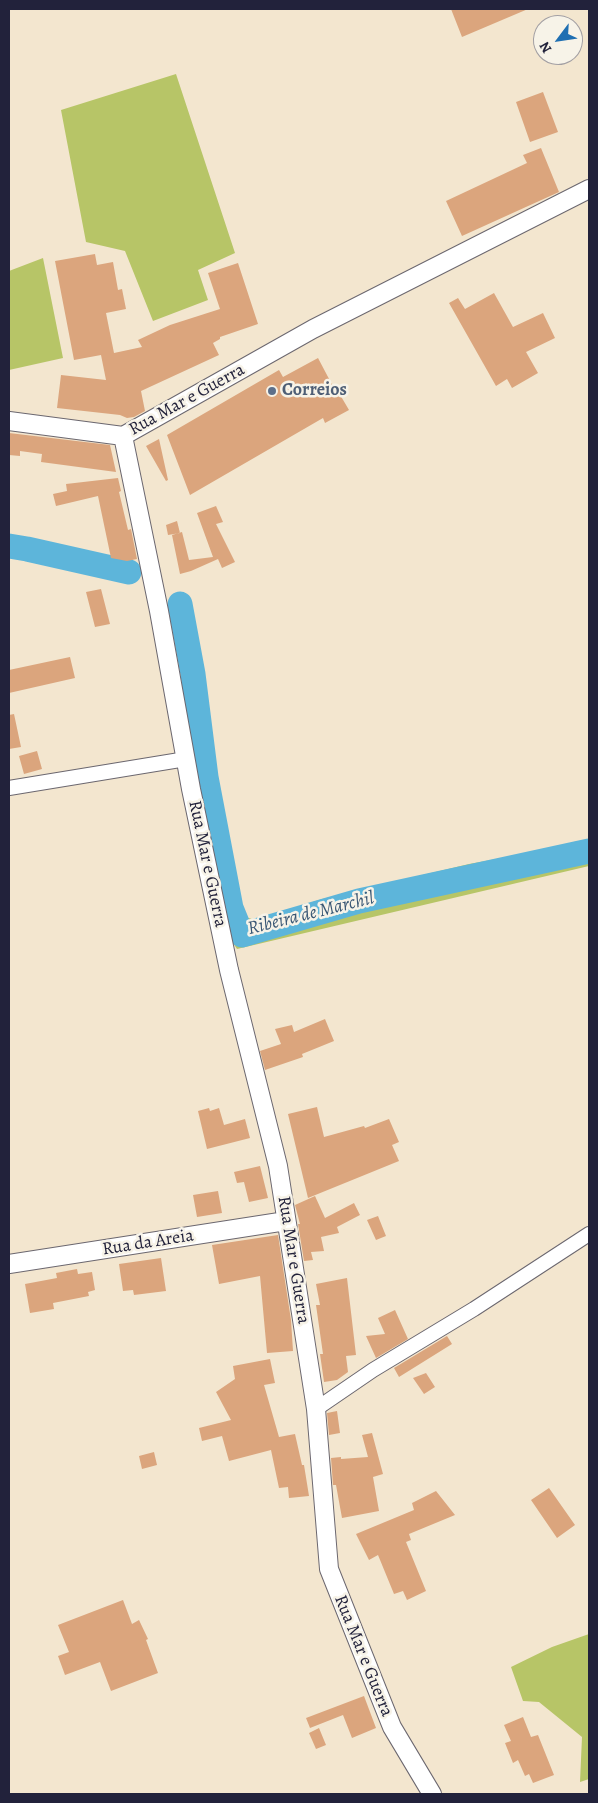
<!DOCTYPE html>
<html>
<head>
<meta charset="utf-8">
<style>
  body { margin:0 }
  #map { position:relative; width:598px; height:1803px; overflow:hidden; background:#f3e6cf; font-family:Alegreya,serif }
  canvas { display:block }
  .frame { position:absolute; inset:0; border:10px solid #22223b; pointer-events:none }
  .north { position:absolute; left:533px; top:15px; width:50px; height:50px; box-sizing:border-box; background:#f7f3e8; border:1px solid #a29fa3; border-radius:50%; rotate:239deg; font-size:14px; font-weight:700; line-height:20px; text-align:center; color:#22223b }
  .north::after { content:''; display:block; margin:auto; width:18px; height:22px; background:#1f6fb2; clip-path:polygon(50% 0,100% 100%,50% 72%,0 100%) }
</style>
</head>
<body>
<div id="map">
<canvas width="598" height="1803"></canvas>
<div class="frame"></div>
<div class="north">N</div>
</div>
<script>
const context = document.querySelector('canvas').getContext('2d');
context.lineJoin = 'round';
function fill(path, color) {
  context.fillStyle = color;
  context.fill(path, 'evenodd');
}
function stroke(path, color, width, dash) {
  context.strokeStyle = color;
  context.lineWidth = width;
  context.lineCap = dash ? 'butt' : 'round';
  context.setLineDash(dash || []);
  context.stroke(path);
}
function write(font, color, halo, rows, align = 'center') {
  context.font = font + ' Alegreya,serif';
  context.lineWidth = 5;
  context.setLineDash([]);
  context.textBaseline = 'middle';
  context.strokeStyle = halo;
  context.fillStyle = color;
  for (const [text, x, y, turn = 0] of rows) {
    context.save();
    context.translate(x, y);
    context.rotate((+turn || 0) * Math.PI / 180);
    context.textAlign = isNaN(turn) ? turn : align;
    if (halo) context.strokeText(text, 0, 0);
    context.fillText(text, 0, 0);
    context.restore();
  }
}
fill(new Path2D(`
  M176,74L235,253L198,270L208,300L153,321L125,251L86,242L61,110Z
  M43,258L63,358L9,370V271Z
  M589,842V866L237,949L231,940L226,924L244,917L257,920L322,899L469,864Z
  M589,1634V1779L580,1782L582,1737L539,1702L523,1701L511,1667L552,1647Z`), '#b7c567');
stroke(new Path2D(`
  M9,546L27,549L129,572
  M180,604L193,674L206,777L231,908L242,935L359,901L589,851`), '#5db5da', 25);
fill(new Path2D(`
  M451,9H528L462,37Z
  M543,92L558,132L530,142L516,102Z
  M541,148L559,192L462,236L446,201L527,163L523,155Z
  M95,254L97,265L113,262L118,290L122,289L126,309L106,313L114,353L142,347L138,340L170,325L220,309L208,273L238,263L258,324L220,337V339L213,343L219,355L141,391L145,411L134,417L127,418L120,415L57,408L61,375L106,380L101,355L74,360L55,261Z
  M494,293L513,327L543,313L555,338L526,352L538,373L512,388L507,379L496,386L449,303L458,298L465,309Z
  M318,358L337,394L339,393L349,410L325,423L323,418L190,495L167,435L279,370L283,377Z
  M9,433L110,445L116,472L41,462L42,454L20,451V456L9,455Z
  M159,439L168,480L166,481L146,446Z
  M118,478L121,491L119,492L128,530L131,529L137,559L127,561L111,558L98,496L56,506L53,494L67,491L66,484Z
  M216,506L223,522L216,524L235,562L222,568L218,559L191,571L180,574L172,535L182,532L189,560L213,557L197,513Z
  M177,521L180,533L168,535L166,525Z
  M101,589L110,624L95,627L86,592Z
  M70,657L75,678L9,693V670Z
  M14,714L21,747L9,749V715Z
  M37,751L42,769L24,774L19,756Z
  M325,1019L334,1041L302,1054L303,1057L265,1070L260,1051L281,1044L275,1029L292,1025L294,1032Z
  M317,1107L324,1137L364,1126L365,1128L389,1119L399,1142L392,1145L399,1161L308,1198L288,1114Z
  M209,1108L210,1111L219,1108L224,1125L245,1119L250,1138L207,1149L198,1111Z
  M260,1166L268,1198L249,1202L244,1182L237,1183L234,1172Z
  M218,1191L222,1213L197,1217L193,1195Z
  M315,1196L325,1218L354,1203L360,1215L337,1227L339,1233L321,1237L324,1251L311,1252L313,1260L304,1261L298,1224H300L295,1205Z
  M378,1216L386,1236L376,1240L367,1220Z
  M278,1235L291,1320L293,1351L267,1353L260,1276L219,1284L212,1245Z
  M161,1258L166,1291L134,1295L133,1290L123,1291L119,1264Z
  M77,1269L78,1274L92,1272L95,1290L88,1292L89,1296L53,1303L54,1309L30,1313L25,1284L57,1278L56,1273Z
  M347,1278L356,1355L346,1356L348,1372L337,1380L324,1382L320,1354H323L316,1305H320L316,1284Z
  M395,1310L408,1339L376,1358L366,1336L385,1334L378,1318Z
  M447,1336L452,1344L399,1377L394,1368Z
  M270,1359L275,1383L264,1385L279,1437L295,1434L302,1465H304L309,1496L289,1498L288,1487L279,1488L271,1450L229,1461L222,1436L202,1441L199,1428L231,1420L216,1392L235,1379L233,1366Z
  M426,1373L435,1387L424,1394L413,1378Z
  M337,1411L340,1433L329,1435L327,1413Z
  M372,1433L383,1474L373,1477L379,1511L342,1518L336,1485H333L331,1458L341,1457V1459L368,1457L362,1435Z
  M154,1452L157,1465L142,1469L139,1456Z
  M549,1488L575,1525L557,1538L531,1500Z
  M436,1491L455,1515L409,1534L411,1540L406,1542L426,1591L407,1600L403,1591L394,1594L378,1555L369,1560L356,1534L414,1510L412,1503Z
  M123,1600L132,1624L139,1620L148,1639L146,1640L158,1673L111,1691L100,1662L65,1675L58,1656L69,1652L58,1625Z
  M364,1696L376,1728L352,1738L343,1715L310,1728L306,1718Z
  M523,1717L531,1737L538,1735L554,1775L533,1783L529,1774L525,1776L518,1760L513,1763L505,1743L511,1741L504,1725Z
  M319,1728L326,1745L316,1749L309,1733Z`), '#dba57d');
const minor = new Path2D(`
  M9,788L186,759
  M316,1409L373,1370L474,1309L589,1234`);
const tertiary = new Path2D(`
  M9,421L123,436
  M123,436L159,611L191,789L229,970L278,1166L316,1409L329,1569L392,1727L432,1794
  M123,436L313,329L589,189
  M9,1264L286,1221`);
stroke(minor, '#6b676f', 16);
stroke(tertiary, '#6b676f', 20);
stroke(minor, '#fff', 14);
stroke(tertiary, '#fff', 18);
for (const [x, y, r, color] of [
  [272,391,5,"#5c6f8a"]
]) {
  const dot = new Path2D();
  dot.arc(x, y, r, 0, 2 * Math.PI);
  context.fillStyle = color;
  context.fill(dot);
  stroke(dot, '#f7f3e8', 2);
}
write('bold 18px', '#4e5e75', '#f7f3e8', [
  ["Correios",282,391]
], 'left');
write('18px', '#22223b', '#f7f3e8', [
  ["Rua Mar e Guerra",187,400,-29],
  ["Rua Mar e Guerra",207,864,78],
  ["Rua da Areia",148,1243,-9],
  ["Rua Mar e Guerra",293,1260,81],
  ["Rua Mar e Guerra",363,1656,68]
]);
write('italic 19px', '#375573', '#f7f3e8', [
  ["Ribeira de Marchil",311,914,-14]
]);
</script>
</body>
</html>
